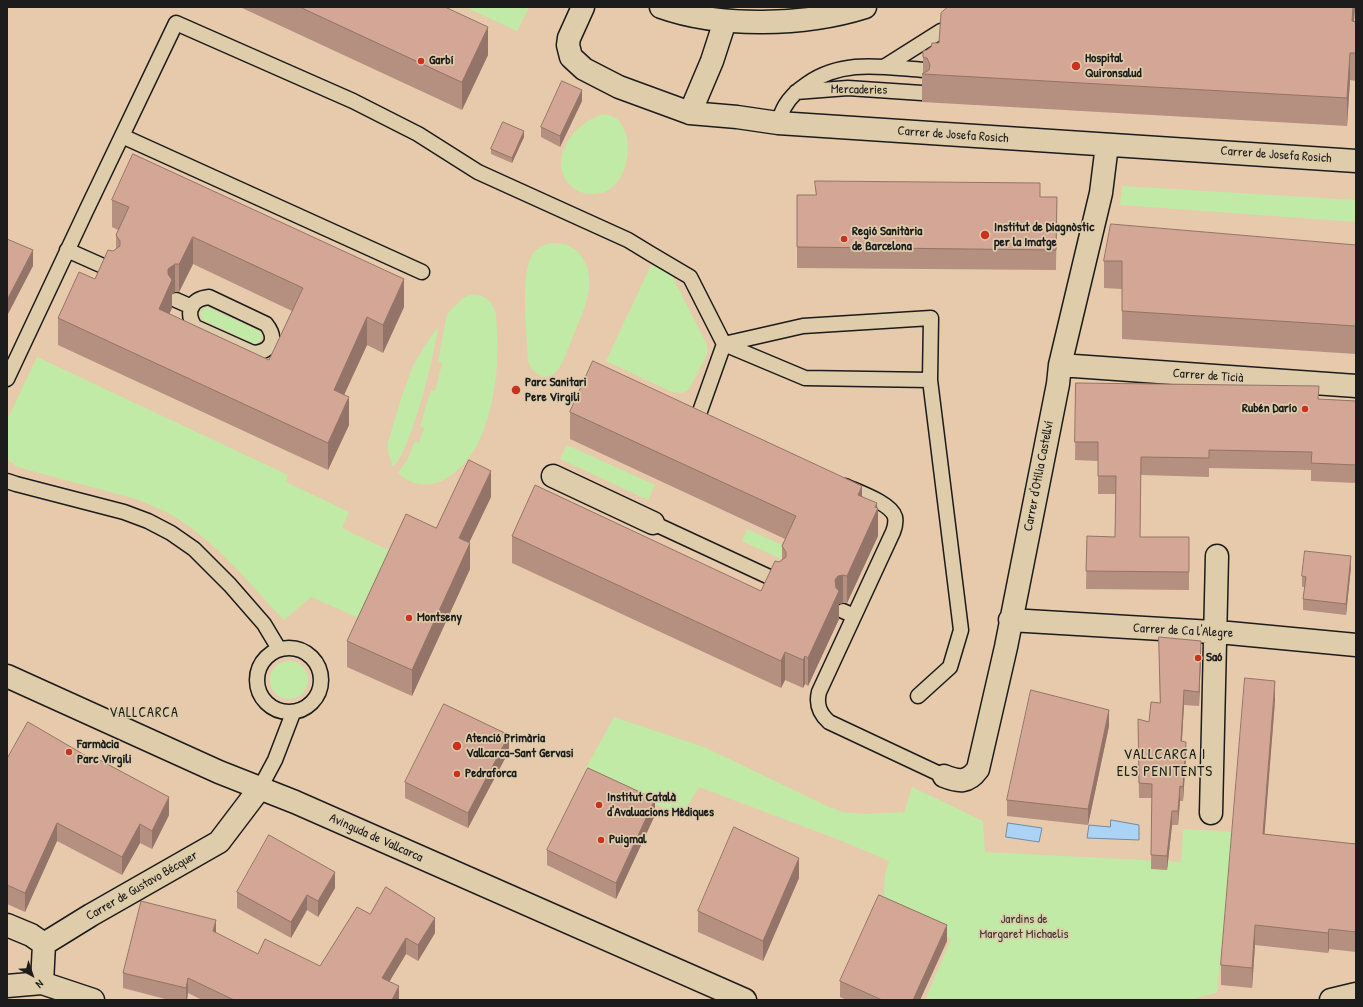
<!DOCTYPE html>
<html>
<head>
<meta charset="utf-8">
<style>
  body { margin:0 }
  #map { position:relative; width:1363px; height:1007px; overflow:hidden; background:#e7caac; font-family:"Patrick Hand",sans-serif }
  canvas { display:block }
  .frame { position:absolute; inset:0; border:8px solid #1c1c1c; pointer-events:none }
  .north { position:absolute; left:12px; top:955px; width:40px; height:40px; -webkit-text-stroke:3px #deccaa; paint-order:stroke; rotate:140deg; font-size:11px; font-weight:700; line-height:16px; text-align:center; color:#1c1c1c }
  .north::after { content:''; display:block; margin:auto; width:14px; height:18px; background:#1c1c1c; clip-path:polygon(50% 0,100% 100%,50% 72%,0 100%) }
</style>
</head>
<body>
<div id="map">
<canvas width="1363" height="1007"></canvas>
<div class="frame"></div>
<div class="north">N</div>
</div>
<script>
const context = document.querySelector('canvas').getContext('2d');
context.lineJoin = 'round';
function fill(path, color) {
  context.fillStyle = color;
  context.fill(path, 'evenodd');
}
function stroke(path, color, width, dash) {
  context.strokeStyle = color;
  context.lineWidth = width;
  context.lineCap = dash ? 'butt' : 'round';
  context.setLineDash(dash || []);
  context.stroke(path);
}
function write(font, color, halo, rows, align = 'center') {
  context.font = font + ' "Patrick Hand",sans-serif';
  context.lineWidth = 3.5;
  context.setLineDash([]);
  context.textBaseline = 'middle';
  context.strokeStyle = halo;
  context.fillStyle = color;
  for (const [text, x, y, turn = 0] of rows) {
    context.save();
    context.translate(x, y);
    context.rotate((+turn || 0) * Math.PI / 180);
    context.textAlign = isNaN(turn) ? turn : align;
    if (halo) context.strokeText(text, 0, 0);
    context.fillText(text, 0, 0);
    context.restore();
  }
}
fill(new Path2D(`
  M465,7H529L517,31Z
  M606,114C611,116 616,117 619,121C638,144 626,196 591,194C584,194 577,191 572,187C544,160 576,119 606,114Z
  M1122,186L1356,200V222L1120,205Z
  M553,243C579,242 592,265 589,289C587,305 579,321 573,336C569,346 563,365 556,372C545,383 532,373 528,361C527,337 520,273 532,255C537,247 544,244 553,243Z
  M651,265L665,271L672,276L706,343C707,346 708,350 707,353C706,358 691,387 688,390C683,394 677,393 672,392L606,361Z
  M475,294C484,296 490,299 494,308C497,314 496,322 497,329C499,363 495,405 481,437C467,469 431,503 398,473L408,458L415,441L419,443L424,428L420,426L431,390L435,391L442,363L438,361L447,314L463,298L469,295Z
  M207,307L261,332C263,338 261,342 255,344L205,321L202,319L200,313L203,309Z
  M438,327C435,353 411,452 393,467L388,453V442L401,399L413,366L424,347Z
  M37,357L288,475L286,482L349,512L342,528L399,555L368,622L311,597L284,620C251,586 220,546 180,520C166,511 151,505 136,499L28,470L16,466L7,459V420Z
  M567,445L655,485L648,500L560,459Z
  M747,529L793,550L787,562L742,541Z
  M270 680a19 19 0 1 1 38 0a19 19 0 1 1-38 0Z
  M614,717L704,747L827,806L842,812L851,813L867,814L901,812L904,813L912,787L983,821L985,852L1181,862L1183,829L1232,832L1217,993L1187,1000H925L951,939L883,907L885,875L889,861L842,841L699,787L681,816L585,770Z`), '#c0eaa5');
const water = new Path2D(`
  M1111,820L1139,825V840L1087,838L1089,825L1110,827Z
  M1008,823L1042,828L1039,842L1006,837Z`);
fill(water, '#abd3f6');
stroke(water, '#728a9f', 1);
const lane = new Path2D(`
  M884,67L941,31
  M796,92L848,88L922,93
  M778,123C780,117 782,111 785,106C790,97 798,90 807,84C843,59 882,67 924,70
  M122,136L422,272
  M67,250L112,270
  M209,297L266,324C278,339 271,352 253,353L195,327C185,312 191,299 209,297Z
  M176,300L192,307
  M724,344L805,378L930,380L961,630L950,667L918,696
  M724,344L803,326L931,318L930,380
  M7,379L86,211L176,23L353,101L418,134L478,172L628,240L651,254L690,277L724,344L698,417
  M7,481L16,484L124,512L148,521L171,533L194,549L230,585L264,624L279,649
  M845,486C858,492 891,503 895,517C896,522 895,527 893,532L819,692C816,704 819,713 829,722L944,776
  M653,523L778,581
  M843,611L854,616
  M257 680a32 32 0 1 1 64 0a32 32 0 1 1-64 0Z
  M260,788L275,760L293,713`);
const street = new Path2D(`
  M583,7L569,38L568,45L571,57L584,69L619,87L690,113L737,117L778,123L1356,161
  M690,113L712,61L725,21
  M1060,365L1356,386
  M553,476L653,523
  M1010,620L1229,633L1356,645
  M944,776C959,782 968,783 978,769L1006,647L1058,384L1060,365L1101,193L1107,145
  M1211,813L1217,556
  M7,925L31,935L44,944
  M44,944L91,915L219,842L260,788
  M42,983L44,944
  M7,986L42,983L93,1000
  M1331,1000L1356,994`);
const secondary = new Path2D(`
  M661,7C720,28 805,26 865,7
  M7,676L219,772L295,802L745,1000`);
stroke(lane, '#1c1c1c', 17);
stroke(street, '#1c1c1c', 25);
stroke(secondary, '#1c1c1c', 25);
stroke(lane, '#deccaa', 14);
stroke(street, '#deccaa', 22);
stroke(secondary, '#deccaa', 22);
fill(new Path2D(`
  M240,7H445L488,55L462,110Z
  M1113,7H1355L1354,21L1356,22V81L1350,80L1347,126L922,102V74H923V57L927,50L939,43Z
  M582,101L560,147L541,137V127Z
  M524,137L512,163L491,154V149Z
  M1057,197L1056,270L797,268V247Z
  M112,200L404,307L383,353L367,345L344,394L349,425L328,470L58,345V318L95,279L116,249V235L118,230L112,227ZM193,264L292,311L269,360L169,314L172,308V294L175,292H179Z
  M1356,245V354L1122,339V289L1104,288V261Z
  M1076,383L1319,399L1356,401V483L1311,481V470L1209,468V477L1141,475L1140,537L1189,555V590L1086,589L1087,536L1115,537L1116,494H1098V461L1075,460Z
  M570,412L862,496L877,508L878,536L847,603H843L839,604V619L808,686L805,684L803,688L785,680L781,688L512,563V536L761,591L779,562L782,560V546L785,539L570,439Z
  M491,497L469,542L470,569L412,696L347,667V641L436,528Z
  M1351,567L1346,615L1303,610V599L1305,587H1302V576Z
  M1159,637L1201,655L1199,706L1184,705L1182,741L1186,756L1183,801H1180L1178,825H1172L1167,870L1151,869L1152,798H1139L1138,719L1149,722L1160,703Z
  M1275,701L1264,834L1356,844V952L1329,949L1328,953L1255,945L1252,988L1221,985V965Z
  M1109,726L1088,825L1007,816V800Z
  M509,751L468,828L405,798V782Z
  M7,759L169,815L152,849L140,843L122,875L57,841L25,912L7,904Z
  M655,815L616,899L547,865V850Z
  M799,878L763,961L698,932V911Z
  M335,888L318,917L307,910L291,938L237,908V892Z
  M370,914L435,933L418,961L406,954L389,981L399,1000H202L188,993L187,1000H169L123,988V973L216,933L258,954L320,966Z
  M947,941L920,1000H847L840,997V981Z`), '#b58f80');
fill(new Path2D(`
  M1353,7H1355L1352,49V21Z
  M488,27V55L462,110V82Z
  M1350,53V80L1347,126V98Z
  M582,90V101L560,147V136Z
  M524,131V137L512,163V158Z
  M193,237V264L179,292V264Z
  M33,250V266L7,316V300Z
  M175,264V292L172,294V308L159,337V309L168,269Z
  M404,279V307L383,353V325Z
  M367,317V345L334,417V390Z
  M349,397V425L328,470V443Z
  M491,471V497L459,564V538Z
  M862,486V514L858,495Z
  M877,503V511L878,508V536L847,603V576Z
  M470,543V569L412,696V670Z
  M1351,556V567L1346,615V604Z
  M843,575V603L839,604V619L808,686V658L835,580L838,576Z
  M1201,641V655L1199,706V692Z
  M785,652V680L781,688V661Z
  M805,656V684L803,688V660Z
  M1275,681V701L1263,854V834Z
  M1184,690V705L1181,755V741Z
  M1109,710V726L1088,825V809Z
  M509,735V751L468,828V813Z
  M1186,742V756L1183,801V787Z
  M1180,786V801L1178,825V811Z
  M169,797V815L152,849V831Z
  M655,799V815L616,899V883Z
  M1172,811V825L1167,870V856Z
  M57,823V841L25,912V893Z
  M140,824V843L122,875V857Z
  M799,858V878L763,961V941Z
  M335,872V888L318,917V901Z
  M307,895V910L291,938V922Z
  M435,918V933L418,961V945Z
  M216,920V935L213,931Z
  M947,925V941L920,1000H913Z
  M1255,925V945L1252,988V968Z
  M1329,929V949L1328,953V933Z
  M406,938V954L382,994V978Z
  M188,978V993L187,1000H186V988Z
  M399,986V1000H392Z`), '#947468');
const building = new Path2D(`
  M300,7H445L488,27L462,82Z
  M948,7H1353L1352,21L1356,22V53H1350L1347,98L922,74L929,70L930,65L927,58L923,57V51L927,50L931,47L932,43H939L941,13Z
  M562,81L582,90L560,136L541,127Z
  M503,122L524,131L512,158L491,149Z
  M133,154L404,279L383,325L367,317L334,390L349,397L328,443L58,318L79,272L95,279L108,250L113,251L120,246V241L116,235L129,207L112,200ZM193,237L303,288L269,360L159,309L172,280L168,274V269L175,264H179Z
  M815,181L1040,183V197H1057L1056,250L797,247V195H816Z
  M1111,224L1356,245V326L1122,311V261H1104Z
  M7,239L33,250L7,300Z
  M593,361L862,486L858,495L877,503L875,507L878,508L847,576L843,575L838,576L835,580L836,588L839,591L808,658L805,656L803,660L785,652L781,661L512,536L535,485L761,591L775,561L779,562L786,557V552L782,546L796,516L570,412Z
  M1076,383L1319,386L1318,399L1356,401V465L1311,463L1312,452L1209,450V458L1141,457L1140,537H1189V572L1086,571L1087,536L1115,537L1116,476H1098V442H1075Z
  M469,460L491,471L459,538L470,543L412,670L347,641L406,514L436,528Z
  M1305,551L1351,556L1346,604L1303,599L1306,577L1302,576Z
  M1159,637L1201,641L1199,692L1184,690L1181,741L1186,742L1183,787L1180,786L1178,811H1172L1167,856L1151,855L1152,784L1139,783L1138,719L1149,722L1151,702L1160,703Z
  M1245,678L1275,681L1263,834L1356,844V932L1329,929L1328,933L1255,925L1252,968L1221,965Z
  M1031,690L1109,710L1088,809L1007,800Z
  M444,704L509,735L468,813L405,782Z
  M28,722L95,761L96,758L169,797L152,831L140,824L122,857L57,823L25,893L7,885V759Z
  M588,768L655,799L616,883L547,850Z
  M734,827L799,858L763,941L698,911Z
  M269,835L335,872L318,901L307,895L291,922L237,892Z
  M386,887L435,918L418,945L406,938L382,978L399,986L392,1000H234L188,978L186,988L123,973L141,901L216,920L213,931L258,954L265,939L320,966L357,907L370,914Z
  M879,895L947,925L913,1000H882L840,981Z`);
fill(building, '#d3a695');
stroke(building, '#947468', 1);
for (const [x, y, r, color] of [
  [421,61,4,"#c8321e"],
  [1076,66,5,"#c8321e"],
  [985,235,5,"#c8321e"],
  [844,239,4,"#c8321e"],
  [516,390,5,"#c8321e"],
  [1305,409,4,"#c8321e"],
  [409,618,4,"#c8321e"],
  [1198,658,4,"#c8321e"],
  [457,746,5,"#c8321e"],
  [69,752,4,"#c8321e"],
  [457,774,4,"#c8321e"],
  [599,805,4,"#c8321e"],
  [601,840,4,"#c8321e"]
]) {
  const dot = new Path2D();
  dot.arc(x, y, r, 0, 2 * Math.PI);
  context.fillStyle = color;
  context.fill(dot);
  stroke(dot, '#deccaa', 1.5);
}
write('bold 13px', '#1c1c1c', '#deccaa', [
  ["Hospital",1085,59],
  ["Quironsalud",1085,74],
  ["Garbí",429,61],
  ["Institut de Diagnòstic",994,228],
  ["per la Imatge",994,243],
  ["Regió Sanitària",852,232],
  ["de Barcelona",852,247],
  ["Parc Sanitari",525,383],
  ["Pere Virgili",525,398],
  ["Rubén Darío",1297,409,"right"],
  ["Montseny",417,618],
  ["Saó",1206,658],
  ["Atenció Primària",466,739],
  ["Vallcarca-Sant Gervasi",466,754],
  ["Farmàcia",77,745],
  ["Parc Virgili",77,760],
  ["Pedraforca",465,774],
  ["Institut Català",607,798],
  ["d'Avaluacions Mèdiques",607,813],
  ["Puigmal",609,840]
], 'left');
write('13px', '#1c1c1c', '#deccaa', [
  ["Mercaderies",859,90,1],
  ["Carrer de Josefa Rosich",953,135,4],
  ["Carrer de Josefa Rosich",1276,155,4],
  ["Carrer de Ticià",1208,376,4],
  ["Carrer d'Otília Castellví",1039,476,-79],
  ["Carrer de Ca l'Alegre",1183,631,3],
  ["Avinguda de Vallcarca",376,838,24],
  ["Carrer de Gustavo Bécquer",142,886,-30]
]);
write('13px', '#353b31', '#deccaa', [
  ["Jardins de",1024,920],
  ["Margaret Michaelis",1024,935]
]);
context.letterSpacing = '1px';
write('14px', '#1c1c1c', '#deccaa', [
  ["VALLCARCA",144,713]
]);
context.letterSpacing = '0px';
context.letterSpacing = '1px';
write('15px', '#1c1c1c', '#deccaa', [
  ["VALLCARCA I",1165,755],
  ["ELS PENITENTS",1165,772]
]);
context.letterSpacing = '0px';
</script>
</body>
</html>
